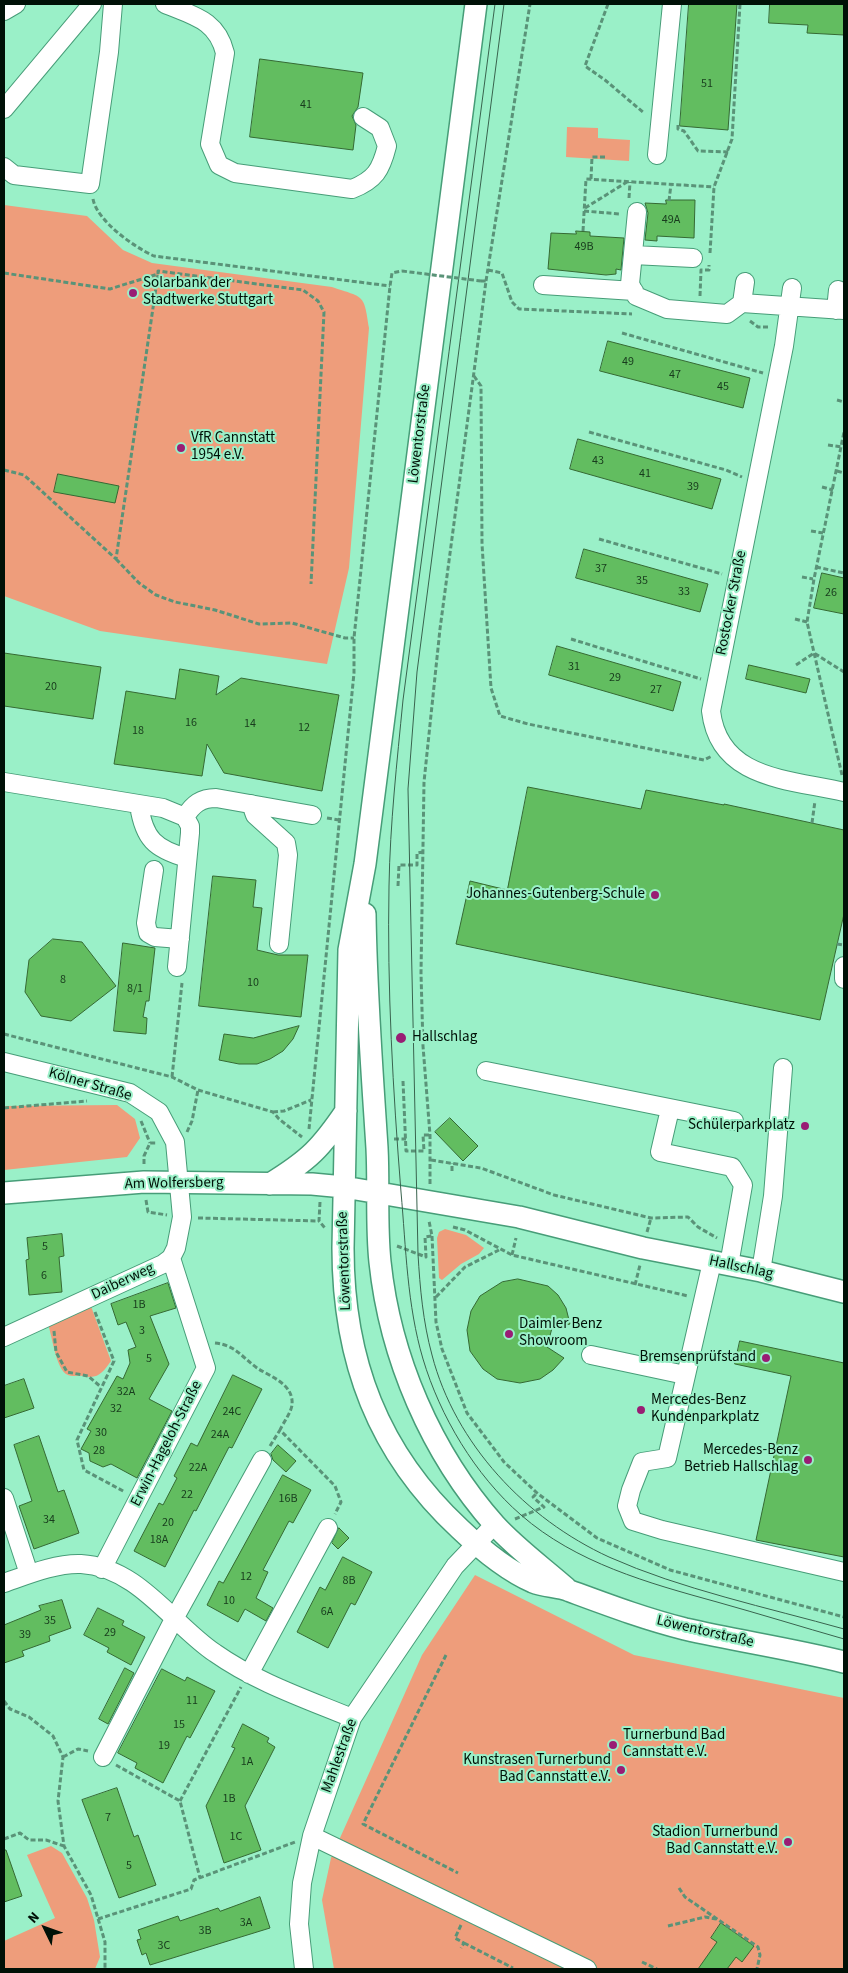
<!DOCTYPE html>
<html>
<head>
<meta charset="utf-8">
<style>
  body { margin:0 }
  #map { position:relative; width:848px; height:1973px; overflow:hidden; background:#9af0c8; font-family:"Source Sans 3",sans-serif }
  canvas { display:block }
  .frame { position:absolute; inset:0; border:5px solid #001107; pointer-events:none }
  .north { position:absolute; left:20px; top:1903px; width:50px; height:50px; -webkit-text-stroke:4px #9af0c8; paint-order:stroke; rotate:312deg; font-size:14px; font-weight:700; line-height:20px; text-align:center; color:#001107 }
  .north::after { content:''; display:block; margin:auto; width:18px; height:22px; background:#001107; clip-path:polygon(50% 0,100% 100%,50% 72%,0 100%) }
</style>
</head>
<body>
<div id="map">
<canvas width="848" height="1973"></canvas>
<div class="frame"></div>
<div class="north">N</div>
</div>
<script>
const context = document.querySelector('canvas').getContext('2d');
context.lineJoin = 'round';
function fill(path, color) {
  context.fillStyle = color;
  context.fill(path, 'evenodd');
}
function stroke(path, color, width, dash) {
  context.strokeStyle = color;
  context.lineWidth = width;
  context.lineCap = dash ? 'butt' : 'round';
  context.setLineDash(dash || []);
  context.stroke(path);
}
function write(font, color, halo, rows, align = 'center') {
  context.font = font + ' "Source Sans 3",sans-serif';
  context.lineWidth = 4;
  context.setLineDash([]);
  context.textBaseline = 'middle';
  context.strokeStyle = halo;
  context.fillStyle = color;
  for (const [text, x, y, turn = 0] of rows) {
    context.save();
    context.translate(x, y);
    context.rotate((+turn || 0) * Math.PI / 180);
    context.textAlign = isNaN(turn) ? turn : align;
    if (halo) context.strokeText(text, 0, 0);
    context.fillText(text, 0, 0);
    context.restore();
  }
}
fill(new Path2D(`
  M567,127L598,128V138L630,140L629,161L566,157Z
  M4,205L87,216L123,250L152,263L332,287C364,298 364,293 369,328L349,568L327,664L100,631L4,596Z
  M117,1105L135,1119L140,1138L127,1157L4,1170V1106Z
  M445,1229L466,1235L484,1248L479,1254L461,1264L442,1280L439,1278L437,1238L439,1232Z
  M88,1298L111,1361C104,1371 98,1380 84,1376C79,1375 73,1377 68,1375C55,1370 52,1331 46,1318Z
  M475,1575L634,1655L844,1698V1969H334L322,1900L331,1858L422,1655Z
  M51,1846L62,1853L87,1898L94,1920L100,1957L95,1969H4V1941L55,1918L27,1855Z`), '#ee9d7b');
const building = new Path2D(`
  M689,4H737L728,130L680,126Z
  M770,4H844V35L807,33L808,25L769,23Z
  M260,59L363,73L358,107L352,116L356,125L353,150L250,137Z
  M666,200H695L694,238L657,236V241L645,240L648,213L645,203L666,204Z
  M576,231L590,232V236L624,238L621,270L616,269V274L606,275L548,269L551,233L576,234Z
  M608,341L750,378L743,408L600,371Z
  M578,439L721,479L712,509L570,469Z
  M58,474L119,486L115,503L54,492Z
  M584,549L708,584L700,612L576,578Z
  M822,573L844,578V614L814,608Z
  M557,646L681,682L673,711L549,675Z
  M4,653L101,667L93,719L4,706Z
  M749,665L810,679L806,693L746,679Z
  M180,669L219,676L216,695L241,678L339,695L322,791L224,773L207,744L202,776L114,764L126,691L175,699Z
  M528,787L641,809L646,790L724,805V804L844,830V914L820,1020L456,944L470,881L507,890Z
  M213,876L256,880L253,907L262,908L257,950L278,955H308L301,1017L199,1006Z
  M53,939L82,942L116,986L71,1021L41,1016L25,992L29,960Z
  M123,943L155,948L149,1001H146L143,1017L147,1018L146,1034L114,1031Z
  M299,1026L293,1039L283,1051L270,1059L257,1064H239L219,1060L224,1034L253,1038Z
  M450,1118L478,1146L463,1161L435,1132Z
  M62,1234L64,1256L59,1257L62,1292L29,1295L26,1260L29,1259L27,1238Z
  M518,1279L548,1286L558,1295L566,1308L570,1324L552,1328L547,1347L564,1358L553,1370L540,1379L520,1383L497,1379L483,1369L470,1351L467,1330L471,1311L480,1296L502,1282Z
  M168,1283L176,1308L150,1316L169,1364L149,1399L172,1411L137,1478L111,1464L103,1467L90,1461L89,1453L81,1449L91,1431L87,1429L117,1376L123,1379L130,1363L128,1350L136,1347L126,1322L118,1325L111,1304Z
  M740,1341L844,1363V1557L756,1540L791,1376L735,1364Z
  M233,1375L262,1389L232,1448L229,1447L196,1511L194,1510L165,1567L134,1551L159,1503L163,1505L177,1478L174,1476L191,1443L197,1446Z
  M24,1379L34,1408L4,1418V1386Z
  M39,1436L58,1492L64,1490L79,1533L34,1549L19,1506L32,1501L14,1445Z
  M278,1445L296,1461L286,1472L273,1460L271,1454Z
  M283,1475L311,1490L293,1523L289,1521L263,1570L268,1572L256,1598L273,1608L266,1621L245,1609L238,1622L207,1605L219,1581L223,1583Z
  M339,1528L349,1538L338,1549L332,1543Z
  M343,1557L372,1572L355,1605L351,1603L328,1648L297,1632L320,1587L325,1590Z
  M62,1600L71,1628L49,1636L50,1641L22,1651L24,1656L4,1663V1625L41,1610L39,1606Z
  M98,1608L124,1621L122,1625L145,1637L131,1665L107,1652L109,1648L84,1635Z
  M125,1668L134,1673L108,1724L99,1719Z
  M162,1669L185,1681L187,1677L215,1691L190,1738L187,1736L163,1783L135,1768L137,1763L118,1753Z
  M243,1724L269,1738L267,1742L275,1747L245,1806L261,1850L224,1863L206,1806L235,1748L232,1747Z
  M117,1788L134,1837L138,1835L156,1885L119,1898L82,1800Z
  M4,1850H6L22,1896L4,1902Z
  M260,1897L270,1928L150,1965L146,1953L142,1955L137,1940L141,1939L138,1930L178,1916L180,1921L218,1908L220,1911Z
  M721,1923L754,1946L742,1962L736,1957L727,1969H698L717,1942L711,1938Z`);
fill(building, '#62bd60');
stroke(building, '#356933', 1);
const minor = new Path2D(`
  M165,4C194,16 217,20 225,53L210,144L219,165L235,173L352,189C375,180 381,170 387,146L380,128L363,117
  M4,11L16,4
  M4,109L92,4
  M657,155L672,4
  M4,167L14,175L90,184L109,52L113,4
  M637,212L630,284L636,296L667,309L727,314L742,303L844,310
  M633,255L693,258
  M543,285L634,291
  M792,288L784,346L711,711C719,780 789,779 844,792
  M742,303L745,282
  M836,310L838,290
  M4,782L163,808L185,817L190,826V833L177,967
  M251,804L255,815L286,843L288,855L279,944
  M139,805C144,839 155,849 187,858
  M185,817C193,804 201,798 216,798L312,815
  M154,870L146,923L148,933L155,937L180,939
  M844,966V979
  M4,1062L130,1093L159,1112L175,1142L182,1217L176,1248L171,1258L163,1264L4,1337
  M486,1071L734,1121
  M670,1109L660,1152L732,1167L743,1185L729,1265
  M712,1262L667,1458L642,1462L631,1490L627,1506L633,1521L662,1530L844,1572
  M761,1271L773,1196L783,1068
  M591,1355L685,1375
  M4,1498L29,1574
  M102,1569L206,1368L171,1258
  M4,1583C27,1575 56,1563 81,1564C138,1567 172,1624 215,1653C256,1682 306,1699 352,1718
  M249,1674L328,1528
  M103,1757L174,1619L262,1460
  M312,1836L587,1969
  M304,1969L299,1924L302,1883L312,1836L352,1718L455,1566L495,1524`);
const major = new Path2D(`
  M476,4L365,864L349,950L343,1248C343,1360 378,1453 460,1529C481,1549 506,1570 533,1582C545,1587 558,1586 570,1591C608,1605 645,1619 685,1629C738,1641 792,1649 844,1662
  M365,914C366,992 372,1070 377,1148C379,1186 376,1224 380,1262C390,1357 431,1453 495,1525C516,1548 542,1567 566,1588
  M270,1184C309,1160 321,1148 346,1111
  M4,1193L144,1182L312,1184L344,1187L519,1217L643,1248L761,1271L844,1292`);
stroke(minor, '#479d78', 20);
stroke(major, '#479d78', 24);
stroke(new Path2D(`
  M608,4L585,66L605,80L644,113
  M678,125V129L684,131L698,151L729,152
  M591,179L592,157H605
  M629,198L630,182
  M93,199C97,221 134,247 154,256L390,286
  M669,201L671,184
  M585,208L627,182
  M584,211L620,214
  M583,231L586,179L714,187
  M710,253L714,187L732,139L740,4
  M488,270L502,273L512,302L519,309L632,314
  M4,273L110,289L158,274V271L303,290L318,301L324,312L311,584
  M486,281L530,4
  M700,296L701,270H709V265
  M750,321L758,327H769
  M622,333L763,373
  M474,376L481,386L482,544L491,688L500,716L528,724L704,760L712,756
  M837,400L844,402
  M589,432L726,470L742,477
  M828,445L842,447
  M4,470L24,475L116,559L158,274
  M837,471L844,473
  M822,487L833,490
  M811,531L823,533
  M599,539L722,574
  M116,559L139,583L156,595L175,602L215,610L259,624L292,623L345,638H354
  M816,567L844,573
  M802,577L813,579
  M795,619L807,622
  M571,639L701,679
  M796,665L814,653L844,672
  M842,775L807,622L814,579L844,432
  M327,818L339,820
  M812,823L815,801
  M398,886L399,865H417V853L423,852
  M837,944L844,945
  M4,1034L172,1077L198,1090L273,1112L279,1119L302,1137
  M172,1077L182,983
  M403,1081L406,1151H424L423,1135H430
  M4,1108L87,1101
  M273,1112L284,1111L311,1100
  M141,1121L150,1143
  M309,1129L354,673V638L390,286L392,273L402,271
  M187,1132L192,1121L198,1090
  M394,1139H406
  M431,1160L481,1168L554,1195L651,1218L688,1217L698,1227L717,1238
  M144,1164V1156L150,1143H157
  M452,1171V1163
  M430,1184V1135L423,1046L421,973L424,782L440,629L486,281H481
  M146,1200L148,1212L167,1215
  M320,1202L319,1221L325,1228
  M198,1218L319,1221
  M453,1227L465,1230L512,1255L688,1296
  M647,1232L651,1218
  M432,1236L436,1322L442,1349L467,1413L504,1462L537,1493L597,1538L670,1570L844,1617
  M397,1246L426,1257L425,1237L432,1236L429,1221
  M512,1255L516,1238
  M635,1285L640,1265
  M436,1297L465,1267L499,1250
  M95,1312L114,1361L77,1440L84,1470L125,1492
  M54,1331L56,1352L67,1372L88,1376L101,1387
  M215,1343C235,1345 242,1357 257,1368C271,1377 294,1384 292,1405C291,1413 283,1423 280,1430
  M270,1446L280,1430L335,1486L341,1502L335,1514
  M515,1519L544,1507L533,1497L537,1493
  M446,1655L363,1824L458,1873
  M4,1701L10,1709L29,1717L53,1736L63,1757L58,1801L64,1846L91,1895L105,1942V1969
  M63,1757L78,1749L88,1751
  M116,1765L180,1801L200,1878
  M180,1801L241,1687
  M4,1839L20,1833L29,1840H46L64,1846
  M679,1888L685,1897L758,1947L760,1955L757,1969
  M98,1919L191,1889L194,1880L295,1842
  M461,1925L455,1938L464,1943L461,1948
  M668,1926L705,1917L716,1919
  M464,1943L513,1968
  M642,1962L657,1969`), '#5a9378', 3, [5, 2.5]);
stroke(minor, '#fff', 18);
stroke(major, '#fff', 21);
stroke(new Path2D(`
  M495,4L403,700C397,762 390,824 389,886C387,988 393,1091 401,1192C406,1248 407,1305 423,1359C440,1416 475,1475 521,1515C576,1563 648,1583 717,1602C760,1614 802,1627 844,1639
  M504,4L417,672L408,789L418,1254C420,1288 423,1322 432,1355C455,1444 526,1519 609,1557C680,1589 769,1608 844,1629`), '#39634e', 1);
stroke(new Path2D(`
  M402,271L481,281`), '#5a9378', 3, [5, 2.5]);
for (const [x, y, r, color] of [
  [133,293,5,"#991d74"],
  [181,448,5,"#991d74"],
  [655,895,5,"#991d74"],
  [401,1038,6,"#991d74"],
  [805,1126,5,"#991d74"],
  [509,1334,5,"#991d74"],
  [766,1358,5,"#991d74"],
  [641,1410,5,"#991d74"],
  [808,1460,5,"#991d74"],
  [613,1745,5,"#991d74"],
  [621,1770,5,"#991d74"],
  [788,1842,5,"#991d74"]
]) {
  const dot = new Path2D();
  dot.arc(x, y, r, 0, 2 * Math.PI);
  context.fillStyle = color;
  context.fill(dot);
  stroke(dot, '#9af0c8', 2);
}
write('12px', '#183c1d', null, [
  ["51",707,84],
  ["41",306,105],
  ["49A",671,220],
  ["49B",584,247],
  ["49",628,362],
  ["47",675,375],
  ["45",723,387],
  ["43",598,461],
  ["41",645,474],
  ["39",693,487],
  ["37",601,569],
  ["35",642,581],
  ["33",684,592],
  ["26",831,593],
  ["31",574,667],
  ["29",615,678],
  ["20",51,687],
  ["27",656,690],
  ["16",191,723],
  ["14",250,724],
  ["12",304,728],
  ["18",138,731],
  ["8",63,980],
  ["10",253,983],
  ["8/1",135,989],
  ["5",45,1247],
  ["6",44,1276],
  ["1B",139,1305],
  ["3",142,1331],
  ["5",149,1359],
  ["32A",126,1392],
  ["32",116,1409],
  ["24C",232,1412],
  ["30",101,1433],
  ["24A",220,1435],
  ["28",99,1451],
  ["22A",198,1468],
  ["22",187,1495],
  ["16B",288,1499],
  ["34",49,1520],
  ["20",168,1523],
  ["18A",159,1540],
  ["12",246,1577],
  ["8B",349,1581],
  ["10",229,1601],
  ["6A",327,1612],
  ["35",50,1621],
  ["29",110,1633],
  ["39",25,1635],
  ["11",192,1701],
  ["15",179,1725],
  ["19",164,1746],
  ["1A",247,1762],
  ["1B",229,1799],
  ["7",108,1818],
  ["1C",236,1837],
  ["5",129,1866],
  ["3A",246,1923],
  ["3B",205,1931],
  ["3C",164,1946]
]);
write('15px', '#001107', '#9af0c8', [
  ["Solarbank der",143,284],
  ["Stadtwerke Stuttgart",143,301],
  ["VfR Cannstatt",191,439],
  ["1954 e.V.",191,456],
  ["Johannes-Gutenberg-Schule",645,895,"right"],
  ["Hallschlag",412,1038],
  ["Schülerparkplatz",795,1126,"right"],
  ["Daimler Benz",519,1325],
  ["Showroom",519,1342],
  ["Bremsenprüfstand",756,1358,"right"],
  ["Mercedes-Benz",651,1401],
  ["Kundenparkplatz",651,1418],
  ["Mercedes-Benz",798,1451,"right"],
  ["Betrieb Hallschlag",798,1468,"right"],
  ["Turnerbund Bad",623,1736],
  ["Cannstatt e.V.",623,1753],
  ["Kunstrasen Turnerbund",611,1761,"right"],
  ["Bad Cannstatt e.V.",611,1778,"right"],
  ["Stadion Turnerbund",778,1833,"right"],
  ["Bad Cannstatt e.V.",778,1850,"right"]
], 'left');
write('15px', '#001107', '#9af0c8', [
  ["Löwentorstraße",420,434,-83],
  ["Rostocker Straße",732,603,-79],
  ["Kölner Straße",90,1085,16],
  ["Am Wolfersberg",174,1184,-1],
  ["Löwentorstraße",345,1261,-92],
  ["Hallschlag",741,1268,12],
  ["Daiberweg",123,1282,-25],
  ["Erwin-Hageloh-Straße",167,1444,-63],
  ["Löwentorstraße",705,1632,13],
  ["Mahlestraße",340,1756,-70]
]);
</script>
</body>
</html>
